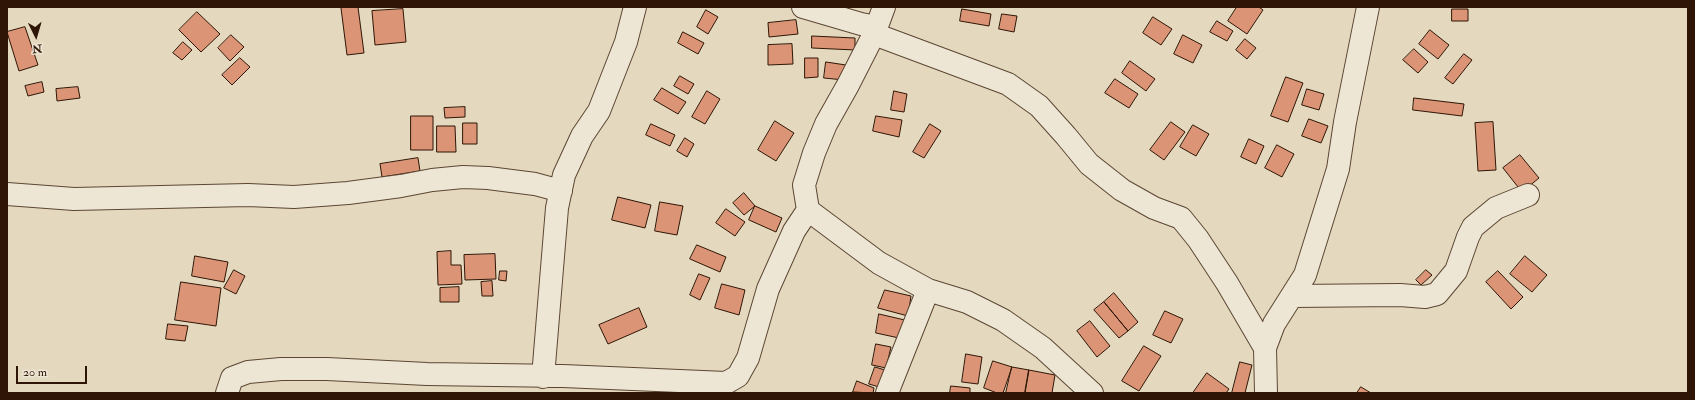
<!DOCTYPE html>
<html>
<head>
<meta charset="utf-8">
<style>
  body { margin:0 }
  #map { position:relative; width:1695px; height:400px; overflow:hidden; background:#e4d9be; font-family:"IM FELL Double Pica",serif }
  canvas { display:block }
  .frame { position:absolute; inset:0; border:8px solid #2e1505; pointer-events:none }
  .north { position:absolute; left:16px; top:16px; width:40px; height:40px; -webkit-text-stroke:3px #ede6d5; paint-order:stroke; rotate:175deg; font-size:11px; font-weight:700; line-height:16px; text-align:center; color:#2e1505 }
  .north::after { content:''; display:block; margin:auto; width:14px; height:18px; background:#2e1505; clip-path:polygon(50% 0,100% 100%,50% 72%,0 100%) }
  .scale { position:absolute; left:16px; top:366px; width:71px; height:18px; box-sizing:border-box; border:2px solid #2e1505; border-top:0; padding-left:5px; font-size:12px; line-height:14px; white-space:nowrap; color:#2e1505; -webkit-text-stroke:3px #ede6d5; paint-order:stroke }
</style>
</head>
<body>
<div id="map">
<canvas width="1695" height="400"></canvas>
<div class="frame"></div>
<div class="north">N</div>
<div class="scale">20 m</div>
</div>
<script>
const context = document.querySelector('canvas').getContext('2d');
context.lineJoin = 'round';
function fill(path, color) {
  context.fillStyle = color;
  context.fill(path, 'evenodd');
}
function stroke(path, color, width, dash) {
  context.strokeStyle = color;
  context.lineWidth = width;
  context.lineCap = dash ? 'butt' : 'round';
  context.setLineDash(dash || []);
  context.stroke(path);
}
const building = new Path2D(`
  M358,7L364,53L347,55L341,8Z
  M1237,7H1259L1263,10L1247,34L1228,21Z
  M403,9L406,42L375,45L372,11Z
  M962,9L991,14L989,26L960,21Z
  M1452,9H1468V21H1452Z
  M706,10L718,17L708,34L697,27Z
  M197,12L220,34L201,52L179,30Z
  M1002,14L1017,16L1014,32L999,29Z
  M1153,17L1172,29L1161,45L1143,33Z
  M796,20L798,34L769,37L768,23Z
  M1217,21L1233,31L1227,41L1210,32Z
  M25,27L38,65L19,71L7,32Z
  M1430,30L1449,45L1438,59L1419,44Z
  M683,32L704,43L698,54L678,43Z
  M231,35L244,47L230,61L218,48Z
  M1183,35L1202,45L1193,63L1174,54Z
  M812,36L855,38V50L812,48Z
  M1245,39L1256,48L1247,59L1236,50Z
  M183,42L192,50L182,60L173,53Z
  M792,44L793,64L768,65V45Z
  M1414,49L1428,62L1418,73L1403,60Z
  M1464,54L1472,60L1453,84L1445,78Z
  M240,58L250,67L232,85L222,75Z
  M805,58H818V77L805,78Z
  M1130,61L1155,79L1146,91L1122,73Z
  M826,62L846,65L844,80L824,78Z
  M680,76L694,84L688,94L674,86Z
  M1286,77L1303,83L1288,122L1271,116Z
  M1115,79L1138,94L1129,108L1105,93Z
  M42,82L44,92L28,96L25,86Z
  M78,87L80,98L57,101L56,89Z
  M662,88L686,102L678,114L654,100Z
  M1307,89L1324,94L1319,110L1302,105Z
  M707,91L720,99L705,124L692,117Z
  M894,91L907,94L904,112L891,110Z
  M1414,98L1464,104L1462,116L1413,110Z
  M465,107V117L445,118L444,108Z
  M411,116H433V150H411Z
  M876,116L902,120L899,137L873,131Z
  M1309,119L1328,126L1321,143L1302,136Z
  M775,121L794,133L776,161L758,150Z
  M1171,122L1185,132L1164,160L1150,150Z
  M1493,122L1496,170L1478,171L1475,123Z
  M463,123H477V144H463Z
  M651,124L675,135L670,146L646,135Z
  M930,124L941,131L924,158L913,152Z
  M1193,125L1209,134L1196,156L1180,147Z
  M437,126H455L456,152H437Z
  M685,138L694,144L687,157L677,151Z
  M1249,139L1264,146L1256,164L1241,157Z
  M1277,145L1294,154L1282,177L1265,168Z
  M1520,155L1539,178L1522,192L1503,168Z
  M418,158L420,171L382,177L380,164Z
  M744,193L755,206L744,215L733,203Z
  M618,197L651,205L645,228L612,220Z
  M660,202L683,206L677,235L655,231Z
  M755,206L782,218L776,232L749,220Z
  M726,209L745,222L735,236L716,223Z
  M697,245L726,257L720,272L690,259Z
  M451,251V265H461L462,284L438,285L437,252Z
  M495,254L496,279L465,280L464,255Z
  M195,256L228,262L224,282L192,276Z
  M1525,256L1547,275L1532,292L1510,274Z
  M234,270L245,276L236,294L224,288Z
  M1426,270L1432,275L1421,285L1416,280Z
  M500,271H507L506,281L499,280Z
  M1498,271L1523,297L1511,309L1486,282Z
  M699,274L710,278L700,300L690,295Z
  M492,281L493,296H482L481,282Z
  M181,282L221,288L216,326L175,320Z
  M722,284L745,290L739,315L715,308Z
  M459,287V302H440V288Z
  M885,290L911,296L908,316L878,308Z
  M1114,293L1138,322L1128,331L1104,302Z
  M1104,302L1128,331L1119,338L1094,310Z
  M639,308L647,327L608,344L599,325Z
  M1165,311L1183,319L1171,343L1153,335Z
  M879,314L909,321L899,338L876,333Z
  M1090,321L1110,346L1097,357L1077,331Z
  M168,324L188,326L185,341L166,339Z
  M876,344L891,347L886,368L872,365Z
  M1144,346L1161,356L1139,391L1122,381Z
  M966,354L982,357L978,384L962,382Z
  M993,361L1012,367L1003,393H997L984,388Z
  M1240,362L1252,365L1245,393H1232Z
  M875,367L885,370L879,387L869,384Z
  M1012,367L1029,370L1025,393H1006Z
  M1029,370L1055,375L1052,393H1025Z
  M1207,373L1229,389L1226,393H1193Z
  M857,381L874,388L873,393L853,392Z
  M951,386L970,388V393H950Z
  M1361,387L1371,393H1357Z`);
fill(building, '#db9475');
stroke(building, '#2e1505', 1);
const minor = new Path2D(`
  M803,7L861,24L877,27
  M884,7L874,34L848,85L826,124L814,153L804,185L808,210L879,263L928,290L967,302L1003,320L1043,348L1092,393
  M874,34L1008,84L1039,106L1066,136L1089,164L1122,190L1154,208L1181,218L1198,239L1227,283L1265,348
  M7,194L74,199L248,195L294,197L348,193L401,186L432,180L463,177L488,178L535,184L561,191
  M1292,296L1400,295L1425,297L1437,294L1456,271L1468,237L1473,227L1496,208L1528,195
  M543,377L557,208L564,175L582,136L599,111L626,42L635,7
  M227,393L232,378L248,372L281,369H327L427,374L563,376L726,383L738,376L748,358L768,289L794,231L808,210
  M887,393L928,290
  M1266,393L1265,348L1274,324L1305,275L1338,169L1345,122L1368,7`);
stroke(minor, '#5c4633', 24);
stroke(minor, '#ede6d5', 22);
</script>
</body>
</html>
